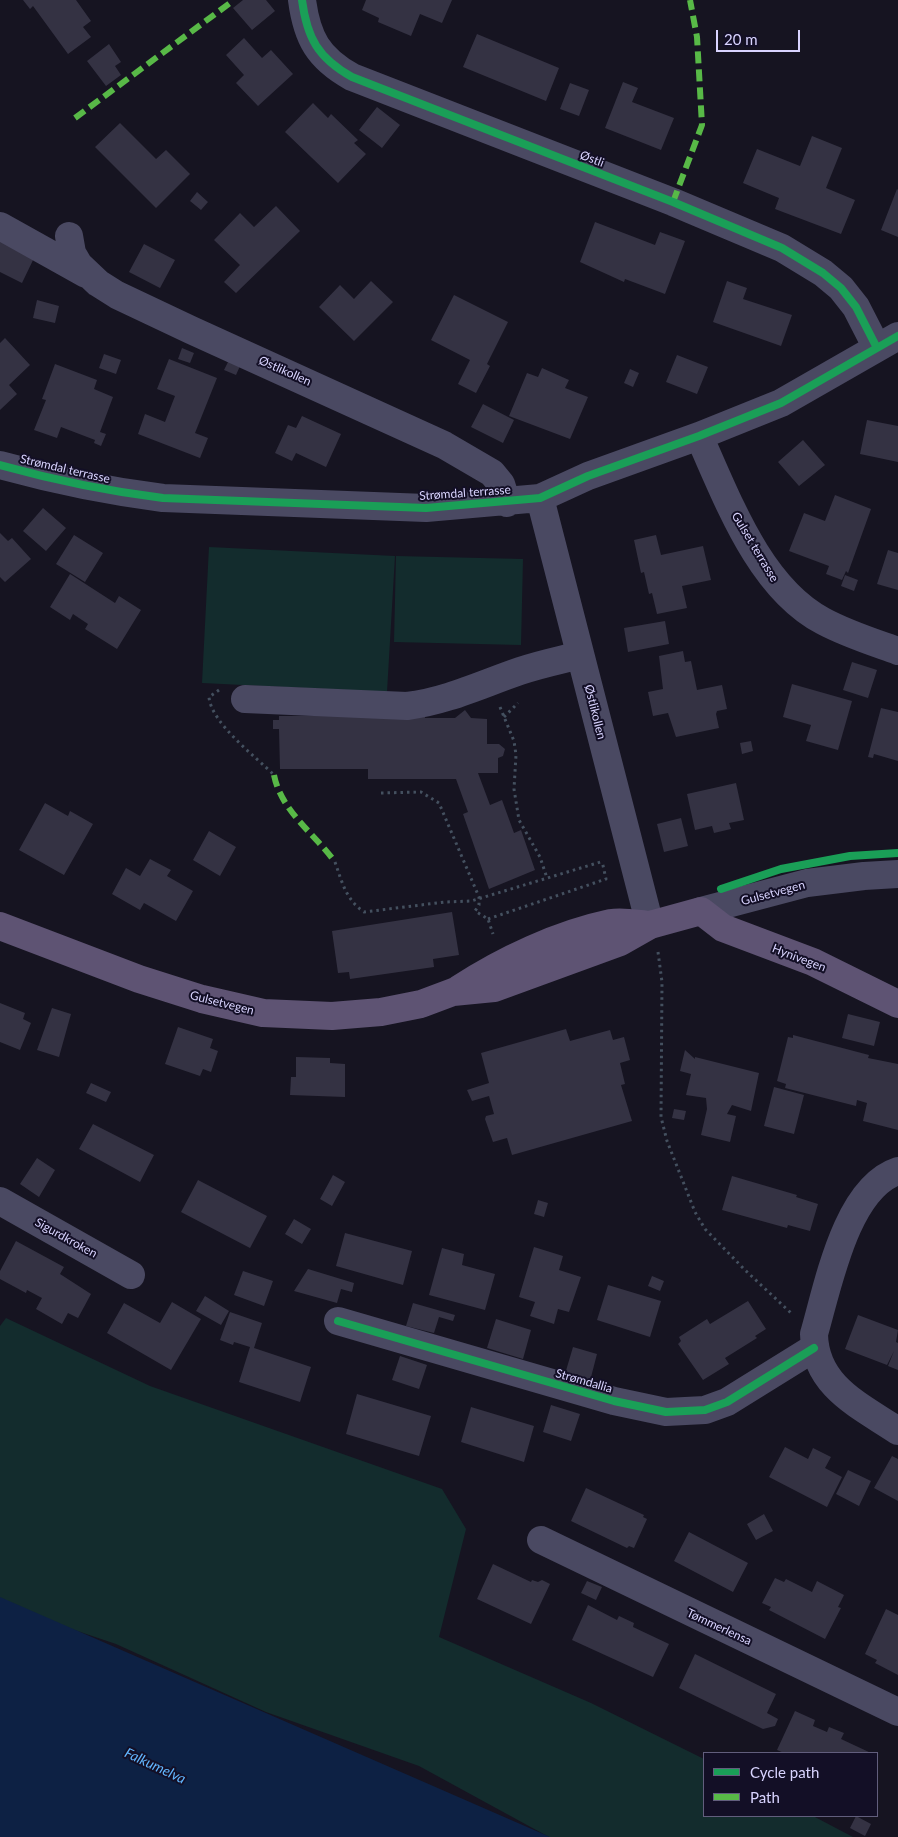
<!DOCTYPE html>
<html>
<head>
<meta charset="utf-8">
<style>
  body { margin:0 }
  #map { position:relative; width:898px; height:1837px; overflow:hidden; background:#161421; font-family:Lato,sans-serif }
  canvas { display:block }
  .legend { position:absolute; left:703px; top:1752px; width:175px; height:65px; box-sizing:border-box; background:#130f26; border:1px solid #625e7d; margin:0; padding:6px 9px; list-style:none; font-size:15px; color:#d9d4ff }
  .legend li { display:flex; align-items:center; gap:10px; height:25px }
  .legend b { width:25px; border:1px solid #625e7d }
  .scale { position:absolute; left:716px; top:30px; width:84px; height:22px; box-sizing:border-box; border:2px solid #d9d4ff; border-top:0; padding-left:6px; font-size:15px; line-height:18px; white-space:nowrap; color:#d9d4ff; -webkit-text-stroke:4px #130f26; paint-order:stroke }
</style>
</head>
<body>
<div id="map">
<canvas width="898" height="1837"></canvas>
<ul class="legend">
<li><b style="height:6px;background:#1a9f57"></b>Cycle path</li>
<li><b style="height:6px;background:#58b947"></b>Path</li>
</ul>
<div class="scale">20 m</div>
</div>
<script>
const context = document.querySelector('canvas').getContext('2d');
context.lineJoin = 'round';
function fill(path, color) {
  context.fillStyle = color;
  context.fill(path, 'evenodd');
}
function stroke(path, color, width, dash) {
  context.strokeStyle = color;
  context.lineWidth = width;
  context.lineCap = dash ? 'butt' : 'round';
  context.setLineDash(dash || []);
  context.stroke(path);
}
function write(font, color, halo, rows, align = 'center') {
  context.font = font + ' Lato,sans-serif';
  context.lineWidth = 4;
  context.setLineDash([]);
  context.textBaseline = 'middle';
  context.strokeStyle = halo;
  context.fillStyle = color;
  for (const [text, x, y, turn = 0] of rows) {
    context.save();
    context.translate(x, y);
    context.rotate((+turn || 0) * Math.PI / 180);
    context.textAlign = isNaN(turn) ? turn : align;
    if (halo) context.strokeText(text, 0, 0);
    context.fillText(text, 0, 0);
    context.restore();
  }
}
fill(new Path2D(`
  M209,547L395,556L387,692L202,683Z
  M396,556L523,559L521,645L394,642Z
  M6,1318L150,1386L442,1489L466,1529L439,1637L591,1703L704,1759V1816H813L853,1837H549L419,1766L266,1712L116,1644L0,1605V1326Z`), '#132c2d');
fill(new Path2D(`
  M0,1597L550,1837H0Z`), '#0d2144');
fill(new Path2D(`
  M23,0H76L91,21L83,27L91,37L68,54L33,6L30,9Z
  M243,0H266L275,11L252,30L233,8Z
  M366,0H452L442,23L420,14L411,36L378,22L379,18L362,10Z
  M477,34L559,68L546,101L463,67Z
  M244,38L262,58L271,50L293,74L258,106L236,83L244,75L226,55Z
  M109,44L121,62L115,66L121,75L106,86L87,61Z
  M623,82L638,88L632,102L674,118L661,150L605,128Z
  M570,83L589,90L579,116L560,109Z
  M313,103L328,118L331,114L358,140L354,143L366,154L338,183L285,132Z
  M377,107L400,125L382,148L359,130Z
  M120,123L156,159L166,150L190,174L156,208L95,147Z
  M812,136L842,148L826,188L855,200L841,234L775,209L779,198L743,183L757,149L800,166Z
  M897,189L898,190V237L881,230Z
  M197,192L208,202L201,210L190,201Z
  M276,206L300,231L236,293L224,282L240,265L214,240L240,213L254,227Z
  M595,222L655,245L660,232L685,241L665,294L625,279L624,282L580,262Z
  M0,238L35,256L22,283L0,272Z
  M144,244L175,260L160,288L129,272Z
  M371,281L393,302L354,341L319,307L340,285L354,299Z
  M727,281L747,288L743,299L792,315L781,346L713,322Z
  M454,295L508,322L487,364L490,366L476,393L458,384L470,360L431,340Z
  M37,300L59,306L55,323L33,318Z
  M5,338L30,365L9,385L17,394L0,410V343Z
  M182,348L194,353L190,363L178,359Z
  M104,354L121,360L116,374L99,368Z
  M677,355L708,367L697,394L666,382Z
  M169,359L217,378L195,433L208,438L200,458L138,434L145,414L165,422L175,396L157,389Z
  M229,360L240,366L236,375L224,370Z
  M55,364L97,380L94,389L113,397L100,432L106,434L101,446L94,443L95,440L61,427L57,438L34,430L46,400L42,399Z
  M542,368L569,380L565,388L588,397L570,439L509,416L527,373L538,377Z
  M630,369L639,373L633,387L624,383Z
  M483,404L514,420L503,443L471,427Z
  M302,416L341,434L326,467L296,453L292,461L275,453L288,425L296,428Z
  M867,420L898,426V462L860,454Z
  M803,440L825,465L799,486L778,462Z
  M835,495L871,509L848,573L846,571L842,580L826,574L829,566L789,551L804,513L825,521Z
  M43,508L66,528L46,551L23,531Z
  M0,533L8,541L12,538L31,559L5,582L0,577Z
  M74,535L103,553L85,582L56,564Z
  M656,535L661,555L703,546L711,580L682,586L687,608L657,614L652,593L649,594L644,572L641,573L634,540Z
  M888,550L898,553V590L877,584Z
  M70,574L115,603L119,596L141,610L117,649L85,629L88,624L73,614L70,620L50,607Z
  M845,575L858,580L854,591L841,586Z
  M665,621L669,644L628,652L624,628Z
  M683,651L685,662L691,661L697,690L722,685L727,709L717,711L716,714L719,728L676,737L668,713L653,716L648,692L663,689L659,656Z
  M852,662L877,670L868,698L843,690Z
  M792,684L852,701L838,750L806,741L811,725L783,717Z
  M881,708L898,712V761L874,754L873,758L868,757Z
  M465,710L471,718L487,719V744H499L505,749L503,756L498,758V773H478L490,805L502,800L514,833L521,830L535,870L489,889L463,814L468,812L456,779H368V769H280L279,729H273V720H279V716L425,715V718H455Z
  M751,741L753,751L742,754L740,743Z
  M736,783L744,820L729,823L731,829L714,833L712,826L695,830L687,794Z
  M45,803L68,816L70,811L93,824L64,875L19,850Z
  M681,818L688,846L664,852L657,824Z
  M209,831L236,847L220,876L193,860Z
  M150,859L171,870L167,876L193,891L176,921L144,903L140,910L112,894L126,868L140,876Z
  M452,912L459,955L433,959L434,967L350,979L349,972L338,973L332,931Z
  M0,1003L25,1013L23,1019L31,1023L20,1050L0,1042Z
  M52,1008L71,1014L59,1057L37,1050Z
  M848,1014L880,1022L874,1046L842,1038Z
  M178,1027L213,1039L210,1048L218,1051L211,1072L203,1069L200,1076L165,1064Z
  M566,1029L570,1041L610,1030L613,1040L624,1037L630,1060L620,1063L625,1084L621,1085L632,1121L512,1155L507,1138L493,1142L485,1119L486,1116L494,1114L489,1096L472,1101L467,1090L489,1083L481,1053Z
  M793,1035L869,1055L868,1058L898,1064V1130L863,1121L867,1103L857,1100L856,1106L785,1088L786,1084L777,1081L788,1037L793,1038Z
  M685,1050L695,1059V1057L759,1073L751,1111L732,1105L727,1114L736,1116L730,1142L701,1135L707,1109L706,1098L686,1095L691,1074L680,1071Z
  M296,1057L330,1058V1063L345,1064V1097L290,1095L291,1077H296Z
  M91,1083L111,1092L106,1102L86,1093Z
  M774,1087L804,1095L794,1134L764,1126Z
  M674,1109L686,1111L684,1120L672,1118Z
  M93,1124L154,1155L140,1182L79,1149Z
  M37,1158L55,1170L39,1197L20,1184Z
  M333,1175L345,1182L332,1206L320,1199Z
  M732,1176L797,1195L796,1197L818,1204L810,1231L788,1225L787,1228L722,1210Z
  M198,1180L267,1216L250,1248L181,1212Z
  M538,1200L548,1203L544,1217L534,1214Z
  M294,1219L311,1229L302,1244L285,1234Z
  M345,1233L412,1251L403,1285L336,1266Z
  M16,1241L64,1267L60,1274L91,1294L78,1318L68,1313L62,1324L36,1309L42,1298L27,1290L26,1293L0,1279V1271Z
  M534,1247L563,1256L559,1270L581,1277L569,1312L558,1309L554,1324L530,1316L535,1302L519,1297Z
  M442,1248L464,1254L462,1265L495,1274L485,1310L429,1295Z
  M308,1269L354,1283L352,1292L341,1289L337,1303L294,1291Z
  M243,1271L273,1281L264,1306L234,1295Z
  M652,1276L664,1281L660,1291L648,1286Z
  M608,1285L661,1301L650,1337L597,1320Z
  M205,1296L229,1311L221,1325L196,1311Z
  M748,1301L766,1329L755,1336L757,1338L725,1358L729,1364L703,1380L678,1344L681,1341L679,1337L707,1319L710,1324Z
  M172,1302L201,1319L171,1370L107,1333L124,1303L160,1323Z
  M413,1303L455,1315L453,1321L439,1317L434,1333L406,1326Z
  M230,1312L262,1323L254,1348L311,1367L300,1402L239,1382L250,1347L234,1342L233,1345L220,1340Z
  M858,1315L898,1330L896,1342L898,1343V1370L888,1366L894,1351L887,1365L845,1349Z
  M496,1319L531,1330L523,1359L487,1348Z
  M573,1347L597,1354L590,1381L565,1374Z
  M400,1356L427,1365L419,1389L392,1380Z
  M357,1394L431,1416L419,1456L346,1434Z
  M551,1405L580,1414L571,1441L543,1432Z
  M471,1407L534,1426L524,1462L461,1442Z
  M785,1447L808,1459L813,1448L831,1457L825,1468L842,1477L827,1507L769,1477Z
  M892,1456L898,1459V1501L874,1488Z
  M848,1470L871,1481L859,1506L836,1494Z
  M586,1488L644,1515L643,1517L647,1519L634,1548L629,1546L627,1548L571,1521Z
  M764,1514L773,1531L756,1540L747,1524Z
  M689,1532L748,1563L733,1592L674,1561Z
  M493,1564L531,1582L532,1580L538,1582L542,1580L550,1584L531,1624L477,1599Z
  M775,1578L784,1582L786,1579L812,1592L817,1581L844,1595L838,1607L841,1608L825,1639L769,1610L771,1607L762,1603Z
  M587,1581L602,1587L596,1600L581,1593Z
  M588,1605L617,1620L619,1616L634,1623L633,1627L669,1644L653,1677L572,1640Z
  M886,1609L898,1615V1675L875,1663L877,1660L865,1654Z
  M695,1654L776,1694L767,1713L778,1719L775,1726L763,1729L679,1688Z
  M795,1711L815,1720L813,1726L827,1732L829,1727L844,1733L841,1739L871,1753H784L777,1750Z
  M856,1816L871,1824L865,1836L850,1828Z`), '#343243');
stroke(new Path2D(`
  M219,690L209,697C211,723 256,757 274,775
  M500,707L514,741L516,755L514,789L519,820L540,857L547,878
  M504,717L518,703
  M381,793L421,792L439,803L479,897V905L475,911L488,919L493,934
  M335,862C342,882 346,900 364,912L445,902L471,901L604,861
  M488,919L606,879L602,861
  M658,952L662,982L661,1117L667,1141L695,1212L705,1229L745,1270L791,1313`), '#44505f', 3, [2.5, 4]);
stroke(new Path2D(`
  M302,0C307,38 318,58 352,77L673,202L782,248L823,273L841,288L856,307L877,348
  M0,226L86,274
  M69,236L72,253L79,265L98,283L117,295L191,330L444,445L492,473L501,484L507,503
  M699,436C728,500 759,587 823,621C847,634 873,642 898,651
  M0,465C54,480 108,491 163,498L426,508L540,498L588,476L699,436L781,403L898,336
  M540,498L650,925
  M245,699L407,706C447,701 482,684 520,671C540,664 561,660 580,655
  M701,911L807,883L864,876L898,874
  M898,1171C846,1188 828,1286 814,1334C815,1386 859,1405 898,1431
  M0,1201L131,1275
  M338,1321L614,1401L666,1412L705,1410L727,1402L814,1348
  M541,1540L898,1712`), '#4a4962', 28);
stroke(new Path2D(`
  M0,926L139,979L202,999L263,1013L332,1016L381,1012L421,1004L453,992L494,988L620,942L650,925L701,911L723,928L813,962L898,1004
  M459,989C503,960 559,934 611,923C623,921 638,924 650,925`), '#5e5373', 28);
stroke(new Path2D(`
  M75,118L234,0
  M673,202L702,125L697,37L690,0
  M274,775C281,811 314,833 335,862`), '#58b947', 6, [12, 6]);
stroke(new Path2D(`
  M302,0C307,38 318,58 352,77L673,202L782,248L823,273L841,288L856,307L877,348
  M0,465C54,480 108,491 163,498L426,508L540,498L588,476L699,436L781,403L898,336
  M721,889L781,869L850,856L898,853
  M338,1321L614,1401L666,1412L705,1410L727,1402L814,1348`), '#1a9f57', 8);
write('12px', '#d9d4ff', '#130f26', [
  ["Østli",592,159,21],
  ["Østlikollen",285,371,24],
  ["Strømdal terrasse",65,469,13],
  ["Strømdal terrasse",465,493,-4],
  ["Gulset terrasse",755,547,59],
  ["Østlikollen",595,712,76],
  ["Gulsetvegen",773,893,-15],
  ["Hynivegen",799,958,21],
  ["Gulsetvegen",222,1003,14],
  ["Sigurdkroken",66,1238,29],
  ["Strømdallia",584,1381,16],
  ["Tømmerlensa",719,1627,25]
]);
write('italic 14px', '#62b6ff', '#130f26', [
  ["Falkumelva",155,1766,25]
]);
</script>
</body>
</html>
